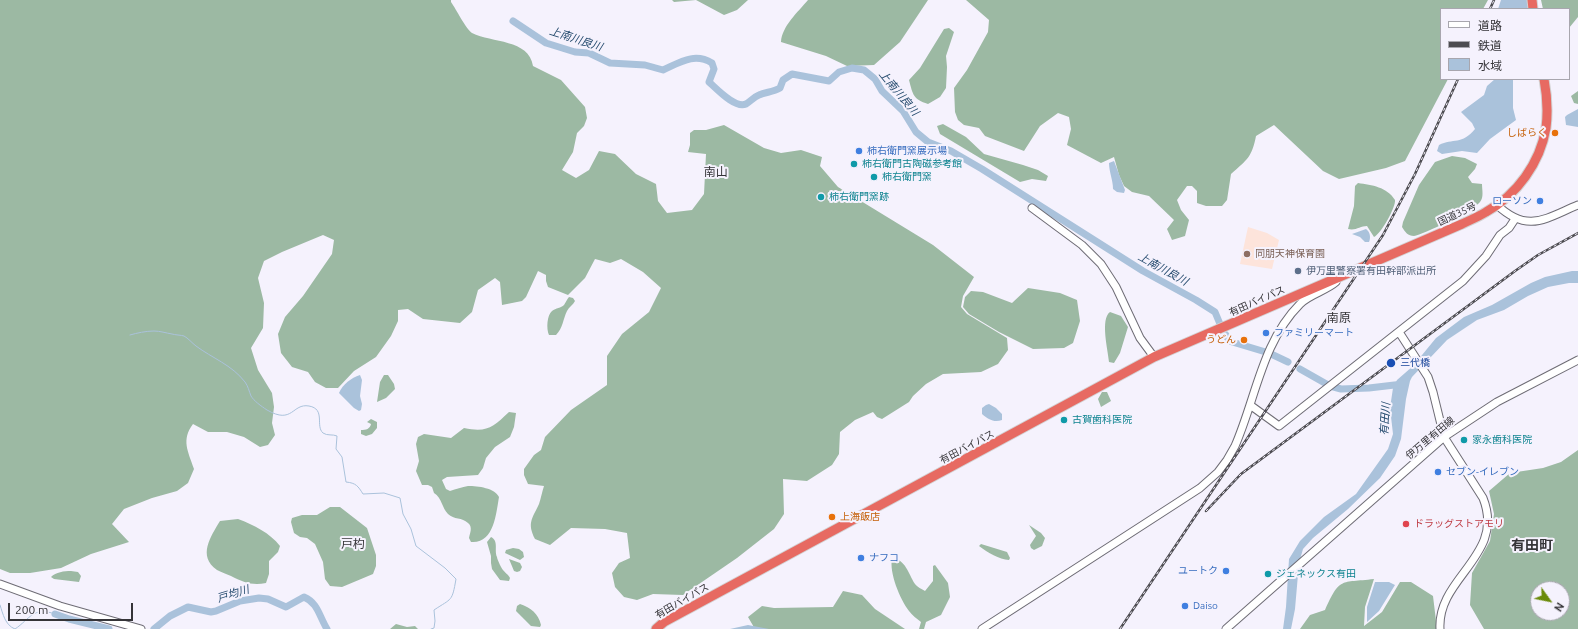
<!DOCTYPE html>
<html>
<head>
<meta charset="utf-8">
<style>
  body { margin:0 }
  #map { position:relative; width:1578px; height:629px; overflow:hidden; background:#f5f2fd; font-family:Ubuntu,"Noto Sans JP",sans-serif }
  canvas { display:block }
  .legend { position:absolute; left:1440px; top:8px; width:130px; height:72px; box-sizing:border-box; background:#f5f2fd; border:1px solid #a8a6ae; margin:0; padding:5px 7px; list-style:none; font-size:12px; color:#353438 }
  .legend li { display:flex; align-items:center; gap:8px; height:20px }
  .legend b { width:20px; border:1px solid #a8a6ae }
  .north { position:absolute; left:1530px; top:581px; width:40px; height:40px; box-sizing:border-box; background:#f5f2fd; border:1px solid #a8a6ae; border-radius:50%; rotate:123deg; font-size:11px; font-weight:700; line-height:16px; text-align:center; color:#353438 }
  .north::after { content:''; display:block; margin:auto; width:14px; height:18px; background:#6b8b0b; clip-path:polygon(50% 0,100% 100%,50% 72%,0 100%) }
  .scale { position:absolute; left:8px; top:603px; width:125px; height:18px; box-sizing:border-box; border:2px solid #353438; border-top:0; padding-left:5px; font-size:12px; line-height:14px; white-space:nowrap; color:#353438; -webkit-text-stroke:3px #f5f2fd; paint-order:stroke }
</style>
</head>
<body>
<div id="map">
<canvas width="1578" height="629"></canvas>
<ul class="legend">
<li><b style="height:5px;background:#fff"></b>道路</li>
<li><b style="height:5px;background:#4d4c51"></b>鉄道</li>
<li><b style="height:11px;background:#aac2db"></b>水域</li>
</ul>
<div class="north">N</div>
<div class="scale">200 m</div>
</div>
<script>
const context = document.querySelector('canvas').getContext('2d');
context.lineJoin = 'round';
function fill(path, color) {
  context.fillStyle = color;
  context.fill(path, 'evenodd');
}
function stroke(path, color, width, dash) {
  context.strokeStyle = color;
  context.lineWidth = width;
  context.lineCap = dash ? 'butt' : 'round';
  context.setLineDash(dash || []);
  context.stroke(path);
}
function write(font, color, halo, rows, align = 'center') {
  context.font = font + ' Ubuntu,"Noto Sans JP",sans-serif';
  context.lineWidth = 4;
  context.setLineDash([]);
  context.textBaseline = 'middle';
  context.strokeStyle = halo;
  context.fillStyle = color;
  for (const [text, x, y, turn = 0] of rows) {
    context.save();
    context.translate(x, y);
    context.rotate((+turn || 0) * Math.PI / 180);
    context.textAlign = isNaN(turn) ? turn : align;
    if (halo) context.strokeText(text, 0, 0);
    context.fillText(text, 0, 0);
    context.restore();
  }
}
fill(new Path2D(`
  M1248,227L1267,233L1279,240L1272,269L1240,264Z`), '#fde4db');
fill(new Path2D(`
  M0,0H451V2C456,9 466,29 472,33C492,43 529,39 533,66L561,80L585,107L587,118L584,126L577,133L573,152L562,170L576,178L589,170L599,151L615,154L636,174L656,184L658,201L667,213L692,210L704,194L706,154L688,152L690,145V133L694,130H706L724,125L764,148L781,153L801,150L822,157L820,166L838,187L933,245L974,277L963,296L961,307L967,314L1007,338L1008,350L998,364L981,372L943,374L926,384L913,396L909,402L882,419L877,417L873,412L855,420L840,432L839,454L832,465L807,481L783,479L784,514L774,529L737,558L683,595L653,594L637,600L624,597L615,587L612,573L619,563L630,558L627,533L605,529L571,528L550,545L535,539C527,523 532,519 539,504C541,498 542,492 544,486L528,484L524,475V469L534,455L541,450L545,437L571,410L607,385V356L622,334L649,312L661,288L643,272L621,259L610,263L595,259L585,278L568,295L548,287L546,281V275L538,271L526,297L522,301L502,305L500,282L495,278L478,290L472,312L460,323L423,319L408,309L398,310V321L391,336L376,357L354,371L338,388H326L315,382L308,372L292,367L281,353L278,334L285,317L303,296L332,254L334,240L323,235L282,252L264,261L258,278L264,303L263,328L251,348L258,370L272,393L274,407L272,423L275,435L268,445L260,447L244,437L227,432H208L193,424C181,440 188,451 194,469L188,483L177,491L152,498L124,509L112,524L129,542L91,554L61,568L30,573H10L0,569Z
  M672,0H748L737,10L724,15L696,0L674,2Z
  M808,0H928L900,42L874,65L847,66L826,56L781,42C782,26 798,12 808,0Z
  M966,0H1488L1483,9H1441V79H1448L1405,161L1386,168L1339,179L1323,171L1274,125L1256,136C1252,157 1247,160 1231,174L1227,200L1222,206H1206L1197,203V191L1192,186H1187L1177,200L1181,210L1189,220L1185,236L1172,240L1167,229L1174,220L1149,196L1132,192L1124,186L1119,175L1114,157L1101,163L1067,145L1071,129L1069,117L1058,113L1040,126L1024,151L985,136L979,128L964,125L958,120L955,112L954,88L967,70L988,32L989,20Z
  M1541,0H1578V17L1569,28V9H1543Z
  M949,28L954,32L946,56L947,67L946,88L940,97L928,104C913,99 913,95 909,80L920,68L944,29Z
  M1578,91V104L1574,103L1571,96Z
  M943,124L966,137L984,154L1023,165L1038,170L1048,176L1046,181L1032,179L1020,182L940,134L937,126Z
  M1452,156L1465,158L1477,164L1475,169L1468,177L1472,183L1482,184C1482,190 1484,197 1480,202C1475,209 1423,235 1414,236C1408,236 1405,232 1402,227L1403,222L1419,185L1435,162Z
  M1358,183C1372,185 1387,187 1395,200C1396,207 1381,234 1374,237L1367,226C1360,226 1356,231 1348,229L1354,206L1355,186Z
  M1028,288L1060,293L1077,300L1080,321L1073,343L1064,348L1033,349L999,332L969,314L963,307L965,297L971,291L983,292L1012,303Z
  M569,297L573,298L575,301C573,305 569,307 567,311C563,319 563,328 556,335H549C546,329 547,315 552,311C556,308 561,308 564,305C566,302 567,299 569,297Z
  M1110,312L1121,316L1128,327L1120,353L1114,363L1109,362C1108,350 1100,319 1110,312Z
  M384,375H388L394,384L395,389L386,398L377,402L380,382Z
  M1102,392H1107L1111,401L1101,407L1098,399Z
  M509,412L516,413L514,427L510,437L495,447L486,458L483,468L478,475L447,477L442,480L446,489L450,491C456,489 462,487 468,486C478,486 495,488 499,497C496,514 494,544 471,542L469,538C470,533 473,527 468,523C462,517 454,520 448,514C442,508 442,498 434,493L432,487L428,485H422L416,471L419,461L416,444L418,437L424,434L451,438L464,428C487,433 493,427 509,412Z
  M371,419L377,422V428L372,434L366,436L361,434V430C366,430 370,429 371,424L367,422Z
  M1578,450V629H1484L1470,605L1472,573L1490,541L1494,514L1489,491L1510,473L1543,468L1561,462ZM1538,589H1562V613H1538Z
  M330,507H340L367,528L376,555V566L373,574L342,587L330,586L325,579L323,562L315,544L307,538L300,537L294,533L291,522L292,518L302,515H317Z
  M238,519C254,525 270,533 280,546L278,552L269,561V574L266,583C252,586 243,582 231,576C226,574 221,572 217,570C197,556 211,536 220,521Z
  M1029,525L1041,533L1045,538L1042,546L1034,550L1031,548L1030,545L1036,536Z
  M491,537C499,541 494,550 497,557C497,559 502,570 504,571C506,574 508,574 510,578L509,581L500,580L492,569L491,563V556L487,542Z
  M981,544L1007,552L1010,558L1009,560C999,559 988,553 979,546Z
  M513,548L519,549L523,552L524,557L520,560L505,553L506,550Z
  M892,558C906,560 908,573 915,584C917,587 922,589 925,591L933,581V566L935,565L948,583L950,597L941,615L926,622L924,629H919L921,622C917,619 912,615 909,611C900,599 889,573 892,558Z
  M509,559L520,563L522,567L520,571L517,572L514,571Z
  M71,571L78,572L81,576L79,582L54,579L51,577C56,572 64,571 71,571Z
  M1374,579L1365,607L1364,626L1382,612L1400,582H1411L1433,596L1437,629H1300L1310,615L1325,610C1340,577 1340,583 1374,579Z
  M843,591L862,595L875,609L905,629H755L748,617L762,606L774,608L833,607Z
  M520,604C531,608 538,613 541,625L540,627L531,626L516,611L517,606Z
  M396,624L407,627L415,626L418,629H390Z`), '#9cb9a3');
fill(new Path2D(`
  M1501,0H1529V9H1498Z
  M1495,79H1513V108L1516,120L1490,139L1477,153L1462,151L1442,154L1437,151L1439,145C1453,138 1462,145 1475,129L1472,123L1461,112L1484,95L1487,86Z
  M1578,109V127L1566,125L1565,117L1567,115Z
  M1114,161L1125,190L1124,193L1117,192L1113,189C1113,180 1109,172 1109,163Z
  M1366,229C1370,232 1371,237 1369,242H1365L1360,237L1352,234Z
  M1572,271H1578V283H1569L1548,287L1528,296L1504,310L1477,320L1447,340L1412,377L1410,381L1406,399L1401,439L1395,456L1380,478L1348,509L1313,538L1303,549L1299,563L1295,609L1291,629H1283L1286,607L1289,559L1300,541L1324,517L1356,494L1388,449L1393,434L1390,408L1393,388L1397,380L1413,366L1436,338L1464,317L1492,305L1531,283L1545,277Z
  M360,375L362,380L360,396L362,404L361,410L359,411L354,408L339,393C343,384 351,378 360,375Z
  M989,404L996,408L1002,414V420C994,423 988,419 982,414V408L986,405Z
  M1375,582H1389L1395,585L1379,611L1367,622V607Z
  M748,625L769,629H730Z`), '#aac2db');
stroke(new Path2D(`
  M130,335C137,333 146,331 154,331C160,331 166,333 172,334C175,335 181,335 184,336C188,338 192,343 196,346C212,358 232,365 245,382C248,386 249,391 251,396C254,401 261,406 267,410C293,425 292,403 309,406C326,409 315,426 323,433C327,436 333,434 337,436L336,449L342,457L346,482C356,483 358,486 363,494L384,493L400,498L403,514L411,529L416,546L445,568L456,579C452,602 452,598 434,610L435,621L434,628L431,629
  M0,605C3,614 5,625 15,629C30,619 33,606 55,614`), '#aac2db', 1);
stroke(new Path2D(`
  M513,21L546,43L575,52L589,53L610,63L645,65L663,70C679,63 694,52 712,63L714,69L709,82C717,89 735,109 746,104C751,101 754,97 759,95C766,92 773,92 780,88L783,80L792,74L829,81L839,72L852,68L864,70L875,79L882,91L903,111L916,132L928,142L951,151L982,169L1143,271L1196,300L1215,312L1220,324
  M1226,335L1229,341L1269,353L1288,362
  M1300,369L1330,386L1341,389L1369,388L1403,384
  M55,614L69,619L109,629
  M154,629L170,616L188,607L211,612L216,611L240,601L259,598L268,599L286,607L304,597C318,603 319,616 327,629`), '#aac2db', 7);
const secondary = new Path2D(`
  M1497,205C1528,234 1546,218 1578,205
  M1032,208L1082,245L1101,264L1116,287L1140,338L1154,357
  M1399,332L1428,377L1433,392L1444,437L1483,498C1506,556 1437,577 1440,629
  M1250,405L1279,426L1463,281L1486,256L1500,235L1509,228L1515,219
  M0,584L60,606L141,629
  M982,629L1200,488L1218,472L1227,460L1235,446C1256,398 1262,342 1300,304C1310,294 1326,291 1336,282
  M1226,629L1444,437L1497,402L1578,360`);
const highway = new Path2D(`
  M1532,0L1533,9
  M656,629L664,622L1154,357L1462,224C1470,220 1478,217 1486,212C1517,195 1540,163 1546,128C1548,112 1547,95 1544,79`);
stroke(secondary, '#6e6c75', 9);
stroke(highway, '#d3d2d3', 11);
stroke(secondary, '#fff', 7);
stroke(highway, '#e76a62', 9);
const rail = new Path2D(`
  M1490,9L1494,0
  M1206,511L1241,474L1515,271L1538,255L1578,233
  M1120,629L1383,235L1415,174L1458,79`);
stroke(rail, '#4d4c51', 2.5);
stroke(rail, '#f5f2fd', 1, [3]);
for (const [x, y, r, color] of [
  [1555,133,4,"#e8710a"],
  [859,151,4,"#3f7fe0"],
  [854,164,4,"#0f9aa8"],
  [874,177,4,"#0f9aa8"],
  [821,197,4,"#0f9aa8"],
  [1540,201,4,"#3f7fe0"],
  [1247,254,4,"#8d6e63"],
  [1298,271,4,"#5c6f8a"],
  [1266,333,4,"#3f7fe0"],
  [1244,340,4,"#e8710a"],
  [1391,363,5,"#1a4fb4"],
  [1064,420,4,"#0f9aa8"],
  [1464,440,4,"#0f9aa8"],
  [1438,472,4,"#3f7fe0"],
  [832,517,4,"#e8710a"],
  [1406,524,4,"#e0444e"],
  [861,558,4,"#3f7fe0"],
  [1226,571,4,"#3f7fe0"],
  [1268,574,4,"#0f9aa8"],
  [1185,606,4,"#3f7fe0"]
]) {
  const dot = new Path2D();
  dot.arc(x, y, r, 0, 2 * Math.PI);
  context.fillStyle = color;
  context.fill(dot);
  stroke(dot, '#f5f2fd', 1.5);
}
write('10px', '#c56008', '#f5f2fd', [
  ["しばらく",1547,133],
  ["うどん",1236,340],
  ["上海飯店",840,517,"left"]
], 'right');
write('10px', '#366cbe', '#f5f2fd', [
  ["柿右衛門窯展示場",867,151],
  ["ローソン",1532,201,"right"],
  ["ファミリーマート",1274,333],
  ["セブン-イレブン",1446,472],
  ["ナフコ",869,558],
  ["ユートク",1218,571,"right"],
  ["Daiso",1193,606]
], 'left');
write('10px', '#0d838f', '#f5f2fd', [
  ["柿右衛門古陶磁参考館",862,164],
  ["柿右衛門窯",882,177],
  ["柿右衛門窯跡",829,197],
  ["古賀歯科医院",1072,420],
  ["家永歯科医院",1472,440],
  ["ジェネックス有田",1276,574]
], 'left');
write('10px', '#353438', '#f5f2fd', [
  ["国道35号",1457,214,-25],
  ["有田バイパス",1257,301,-24],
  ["伊万里有田線",1430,438,-40],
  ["有田バイパス",967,447,-28],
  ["有田バイパス",682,601,-30]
]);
write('10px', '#785e54', '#f5f2fd', [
  ["同朋天神保育園",1255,254]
], 'left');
write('10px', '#4e5e75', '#f5f2fd', [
  ["伊万里警察署有田幹部派出所",1306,271]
], 'left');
write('10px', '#164399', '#f5f2fd', [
  ["三代橋",1400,363]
], 'left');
write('10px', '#be3a42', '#f5f2fd', [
  ["ドラッグストアモリ",1414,524]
], 'left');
write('italic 11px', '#254b6e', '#f5f2fd', [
  ["上南川良川",576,39,18],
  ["上南川良川",899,93,50],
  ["上南川良川",1163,269,29],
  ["有田川",1385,419,-86],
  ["戸均川",233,594,-17]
]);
write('12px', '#353438', '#f5f2fd', [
  ["南山",716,172],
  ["南原",1339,318],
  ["戸杓",353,544]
]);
write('bold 14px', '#353438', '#f5f2fd', [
  ["有田町",1532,545]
]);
</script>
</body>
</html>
